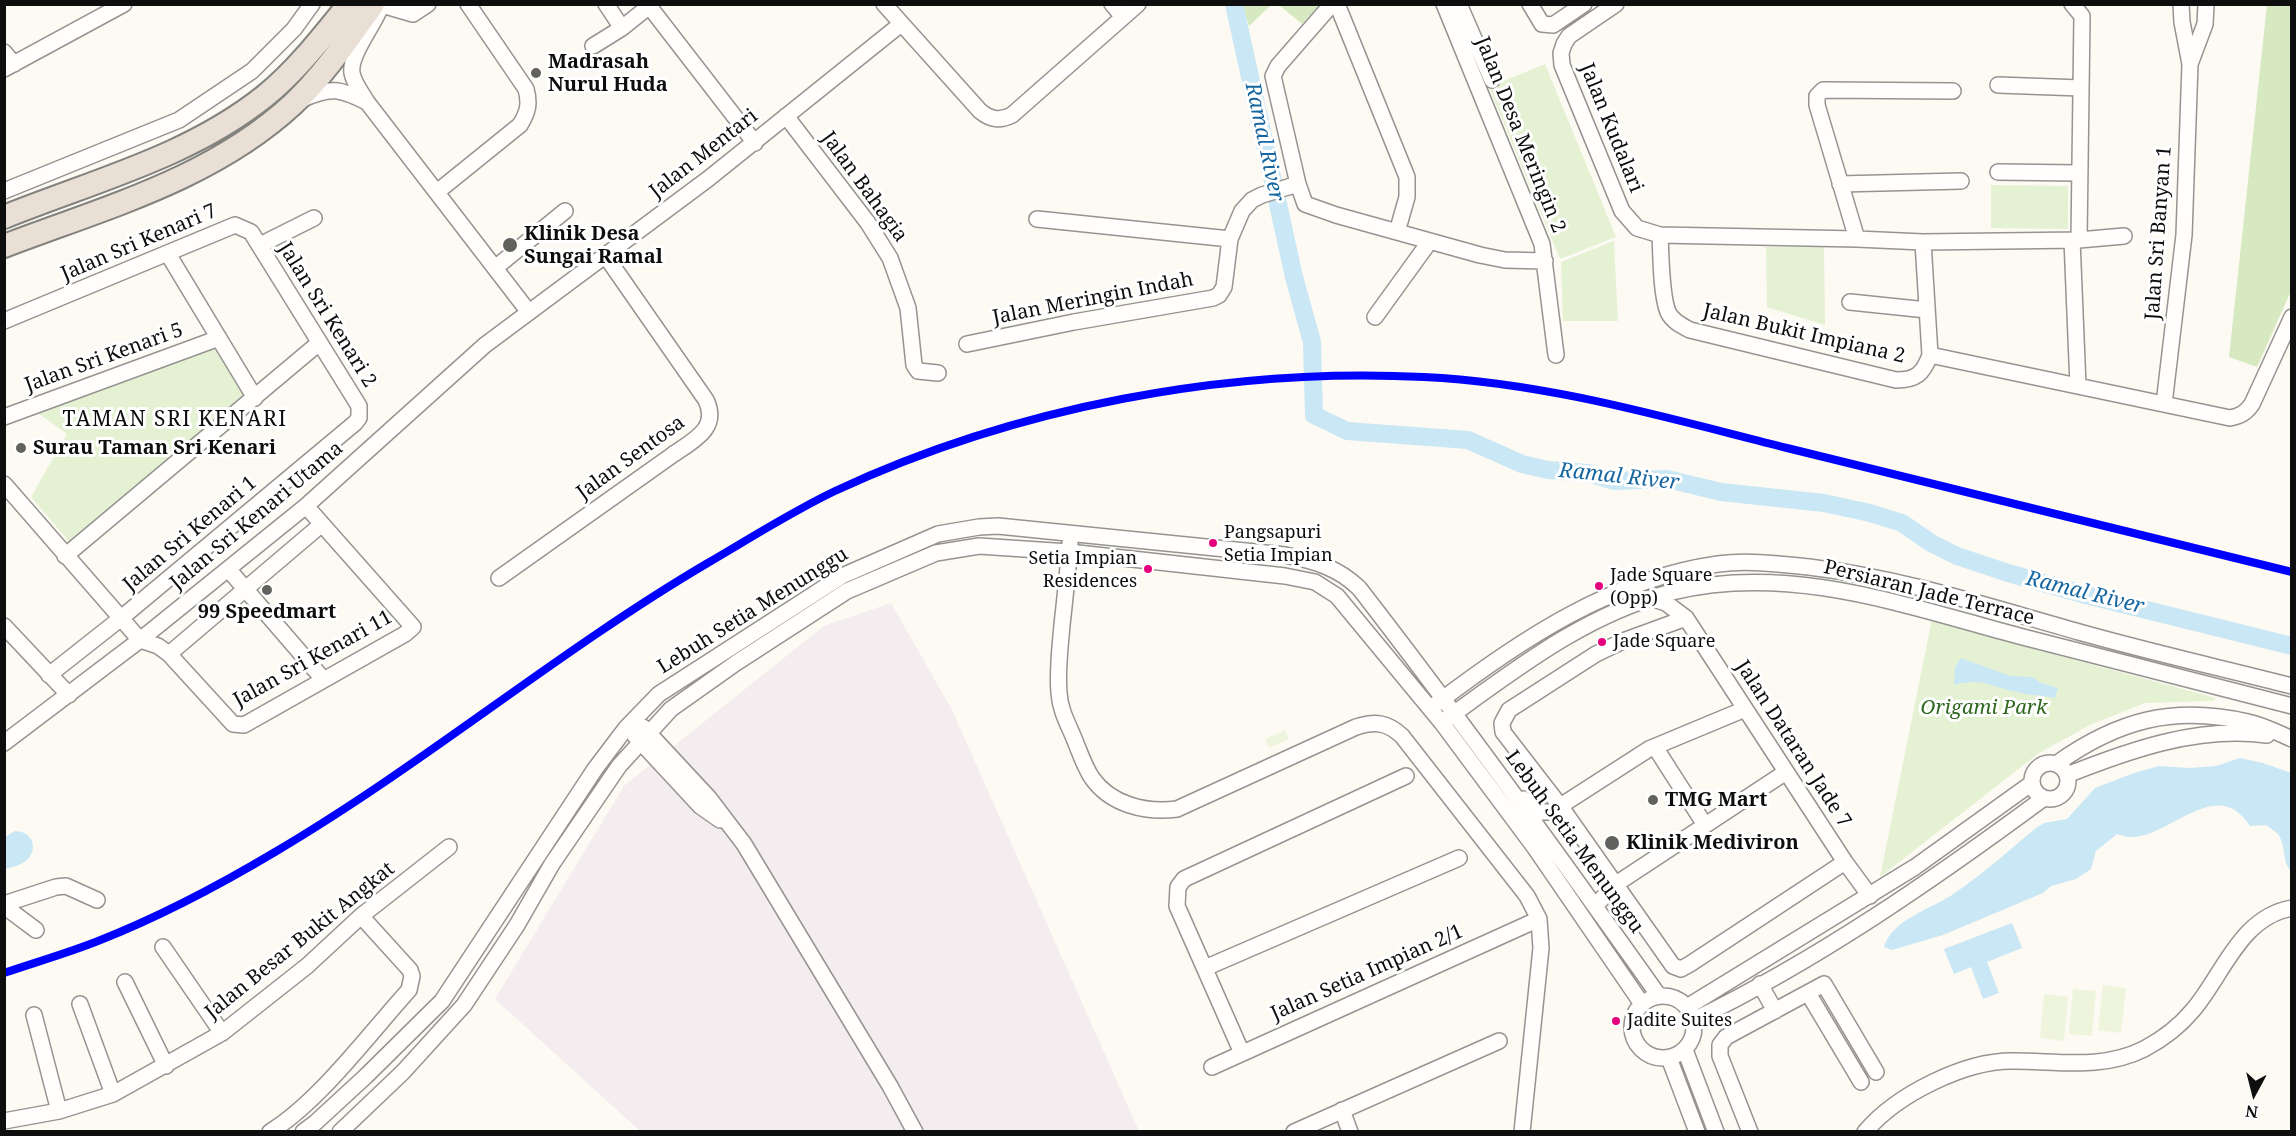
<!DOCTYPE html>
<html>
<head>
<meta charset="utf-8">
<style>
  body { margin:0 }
  #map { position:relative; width:2296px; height:1136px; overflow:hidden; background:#fcfaf2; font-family:"Noto Serif",serif }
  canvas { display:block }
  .frame { position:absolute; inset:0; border:6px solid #0e0e0e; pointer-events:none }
  .north { position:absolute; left:2224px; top:1064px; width:60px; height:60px; -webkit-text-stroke:4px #fff; paint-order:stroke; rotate:187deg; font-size:16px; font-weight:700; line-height:24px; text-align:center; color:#0e0e0e }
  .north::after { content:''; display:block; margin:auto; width:21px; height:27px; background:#0e0e0e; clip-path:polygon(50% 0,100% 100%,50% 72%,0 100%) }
</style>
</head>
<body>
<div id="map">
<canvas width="2296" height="1136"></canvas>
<div class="frame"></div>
<div class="north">N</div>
</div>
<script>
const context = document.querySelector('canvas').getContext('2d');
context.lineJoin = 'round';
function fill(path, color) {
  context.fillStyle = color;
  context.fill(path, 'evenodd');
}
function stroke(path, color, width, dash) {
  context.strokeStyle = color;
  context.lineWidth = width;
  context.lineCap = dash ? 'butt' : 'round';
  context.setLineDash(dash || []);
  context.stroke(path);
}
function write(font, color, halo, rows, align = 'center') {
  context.font = font + ' "Noto Serif",serif';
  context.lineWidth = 6;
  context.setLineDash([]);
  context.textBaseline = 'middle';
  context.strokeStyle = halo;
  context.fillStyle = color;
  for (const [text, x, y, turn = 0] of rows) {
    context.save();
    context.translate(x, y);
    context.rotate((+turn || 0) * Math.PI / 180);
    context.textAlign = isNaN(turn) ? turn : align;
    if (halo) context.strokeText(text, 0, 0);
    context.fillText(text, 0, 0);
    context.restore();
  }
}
fill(new Path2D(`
  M891,603L952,710L1139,1131H640L495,999L624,786L824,626Z`), '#f3edef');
fill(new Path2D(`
  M1545,64L1616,237L1560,259L1489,87Z
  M1991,185L2068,186V229L1991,228Z
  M1614,241L1618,321H1563L1561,262Z
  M1766,247H1824L1825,325L1767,307Z
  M214,348L246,400L72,545L31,497L67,434L38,413Z
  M1932,619L2049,653L2216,698L2213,701L2145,703L2090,725L2039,753L1880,877Z`), '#e5f1d3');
fill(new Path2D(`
  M1242,5V4L1271,5L1249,26Z
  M1279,5H1320L1302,24Z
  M2267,5H2291V291L2257,367L2229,357Z`), '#d6e9c0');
fill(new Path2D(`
  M1285,730L1289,739L1269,748L1265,739Z
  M2103,985L2126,988L2121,1033L2098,1030Z
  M2073,989L2096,991L2092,1036L2069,1034Z
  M2044,994L2068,997L2064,1041L2040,1038Z`), '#eff5dd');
fill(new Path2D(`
  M1961,658L2010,676L2033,677L2039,682L2058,688L2055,698C2041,695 2026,695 2013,691C1984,685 1985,678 1954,685L1955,667Z
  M2240,758L2263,763L2291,773V871C2282,862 2286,845 2278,834C2275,831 2270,828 2266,825L2250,826C2217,774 2171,837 2131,837C2126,837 2121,835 2117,834L2096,851L2091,869L2076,879L2051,886L2043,893L1943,935L1892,950L1884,947C1892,920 1930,909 1952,895C1961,889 1970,882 1978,876C1998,861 2016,844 2036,828L2044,823L2067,819L2095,788L2134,773L2159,766L2190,768L2216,766Z
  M15,831C31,831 39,847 28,859C22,865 13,867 5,869V837Z
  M2012,923L2022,948L1987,962L1999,993L1983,999L1971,967L1954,974L1944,949Z`), '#cae7f5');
stroke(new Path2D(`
  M1234,4L1294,277L1312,342L1314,415L1347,431L1468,440L1522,464L1548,470L1588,473L1614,481L1667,479L1721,492L1824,503L1870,513L1902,523L1931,543L1957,556L2008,573L2086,595L2292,646`), '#cae7f5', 18);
const minor = new Path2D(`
  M382,4C375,24 349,55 352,73C354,84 362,93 367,102L528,311
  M606,4L622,28
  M884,4L980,111C991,120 1000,121 1012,115L1138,4
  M1112,4L1123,17
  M1332,4L1278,66L1273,76L1298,184L1305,204L1336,215L1480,255L1505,260L1545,261
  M1337,4L1407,177V197L1397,232
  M1444,4L1542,244L1556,355
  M1459,4L1492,80
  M1530,4L1542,24L1553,25L1584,4
  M1616,4L1569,36L1564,44L1561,53L1562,65L1622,211L1637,228L1660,235L1857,239L1923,242L2079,240L2124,236
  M2072,4L2082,16L2079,240
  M382,5L413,14L428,4
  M649,6L755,143
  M593,46L622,28L652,4
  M4,52L14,64
  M2190,64L2205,24L2206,4
  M4,69L124,4
  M1998,85L2081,88
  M303,99C331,86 341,89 367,102
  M786,116L868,223L890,258L908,308L914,365L918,371L938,373
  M1998,172L2078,173
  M1840,184L1961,181
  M4,191L179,120L252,71L294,29L312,4
  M437,192L520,125C528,112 530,104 526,89L468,4
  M1037,219L1230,239
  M1660,235C1661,255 1661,295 1668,312C1672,321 1682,326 1690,330L1896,380C1916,380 1923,374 1930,355
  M1857,239L1817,105V96L1823,90L1953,91
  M2072,240L2078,386
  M1923,242L1930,355L2230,418C2240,416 2246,413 2252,404L2292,317
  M260,245L314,218
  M168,254L255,398
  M495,268L565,211
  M1850,302L1927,310
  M1375,317L1430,241
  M4,321L235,225L251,232L359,406V418L355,423L120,619L49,675
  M967,344L1074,322L1213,298L1219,295L1224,287L1230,239L1242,211L1252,200L1262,195L1298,184
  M2164,404L2184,235L2190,64L2182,22L2181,4
  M4,417L219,338
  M4,484L140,640L158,646L169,654L233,724L244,725L405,634L413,627L306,506
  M1070,543C1068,571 1065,598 1062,625C1060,648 1057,671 1059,693C1060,709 1067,722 1073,736C1079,750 1084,766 1092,778C1111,805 1146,813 1177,809L1356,727C1375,721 1387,722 1402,736L1527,896L1539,919L1541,948L1522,1132
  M65,556L319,343
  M228,569L323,679
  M499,578L671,456C692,441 720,429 706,400L605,255
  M1653,599L1666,603L1686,618L1845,862L1870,896
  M1686,618L1623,641L1596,654L1509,710L1502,723L1503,732L1561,807L1673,966L1681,969L1690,964L1845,862
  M4,626L69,695
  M169,654L322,524
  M1436,704C1520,640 1611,579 1718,564C1748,560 1780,564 1809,567C1902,578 1990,607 2079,632C2150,652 2221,668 2292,686
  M1448,718C1517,668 1588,613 1672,592C1790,563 1906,606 2019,636C2110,659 2201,683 2292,706
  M643,727L709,798L744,844L890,1086L915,1132
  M635,736L700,806L720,820
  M4,743L140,640L306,506L485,345L708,179L901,24
  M1655,747L1705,825
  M2032 781a18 18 0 1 1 36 0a18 18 0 1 1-36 0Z
  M2056,764C2118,720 2173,705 2248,722C2263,725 2278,733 2292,739
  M2067,775C2130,750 2197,726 2267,735
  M1523,799L1542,812H1551L1649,749L1745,709
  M4,904L56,887L66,886L97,900
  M4,906L36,930
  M1595,906L1616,884L1786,772
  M163,947L222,1033
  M1205,968L1459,858
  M125,982L166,1066
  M1760,984L1775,1011
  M1808,993L1861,1082
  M1632 1027a31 31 0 1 1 62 0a31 31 0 1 1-62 0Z
  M80,1004L113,1094
  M1687,1007L1915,867L2032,783
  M34,1015L59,1111
  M1694,1020C1819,959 1933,880 2044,798
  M1685,1050L1716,1132
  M1242,1053L1177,906L1178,887L1184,879L1406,776
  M1669,1058L1697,1132
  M1212,1067L1539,919
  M1342,1110L1350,1132
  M4,1121L59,1111L113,1094L222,1033L307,966L361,916L449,847
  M270,1132C320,1101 369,1034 409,990L412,976L410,970L361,916
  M303,1132L315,1123L366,1076L442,1001L595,769L626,728L659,694L842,576L938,534L979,527L998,526L1285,555C1314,561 1337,567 1359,588C1463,722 1561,858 1659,996
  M340,1132L403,1072L464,1005L517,925L552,864L619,766L671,709L736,663L847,591L936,553L979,546L1069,552L1285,576L1315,582L1337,596L1442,723L1535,848L1642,1004
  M1294,1132L1499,1041
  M1750,1132L1720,1056V1045L1726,1037L1824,984L1876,1072
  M1865,1132C1896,1095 1965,1060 2014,1061C2058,1061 2102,1070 2144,1049C2163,1039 2179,1027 2193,1010C2223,975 2240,917 2292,908`);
const highway = new Path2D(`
  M4,217C93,181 189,157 265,96C297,70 323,36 349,4
  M4,246C106,207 212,179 293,104C324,75 348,39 373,4`);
stroke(minor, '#959491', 18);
stroke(highway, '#82827e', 26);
stroke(minor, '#fffefd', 15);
stroke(highway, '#eadfd5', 22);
stroke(new Path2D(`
  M4,973C36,962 68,953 98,941C159,917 218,886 275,852C424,764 557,652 706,564C749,539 791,512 835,491C1015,407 1227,367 1424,377C1549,383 1667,418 1787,448C1955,490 2123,532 2292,572`), '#00f', 8);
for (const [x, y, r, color] of [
  [536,73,6,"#61615e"],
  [510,245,8,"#61615e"],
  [21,448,6,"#61615e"],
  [1213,543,5,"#e5007d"],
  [1148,569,5,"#e5007d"],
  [1599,586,5,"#e5007d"],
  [267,590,6,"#61615e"],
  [1602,642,5,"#e5007d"],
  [1653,800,6,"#61615e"],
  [1612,843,8,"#61615e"],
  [1616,1021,5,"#e5007d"]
]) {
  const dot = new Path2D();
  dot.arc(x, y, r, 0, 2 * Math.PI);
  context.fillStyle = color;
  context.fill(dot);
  stroke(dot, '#fff', 2);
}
write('18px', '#0e0e0e', '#fff', [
  ["Pangsapuri",1224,533],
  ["Setia Impian",1224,556],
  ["Setia Impian",1137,559,"right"],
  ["Residences",1137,582,"right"],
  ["Jade Square",1610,576],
  ["(Opp)",1610,599],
  ["Jade Square",1613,642],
  ["Jadite Suites",1627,1021]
], 'left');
write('bold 20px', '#0e0e0e', '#fff', [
  ["Madrasah",548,62],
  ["Nurul Huda",548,85],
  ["Klinik Desa",524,234],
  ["Sungai Ramal",524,257],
  ["Surau Taman Sri Kenari",33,448],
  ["99 Speedmart",267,612,"center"],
  ["TMG Mart",1665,800],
  ["Klinik Mediviron",1626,843]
], 'left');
write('20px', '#0e0e0e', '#fff', [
  ["Jalan Kudalari",1611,128,68],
  ["Jalan Desa Meringin 2",1520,135,68],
  ["Jalan Mentari",704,154,-38],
  ["Jalan Bahagia",864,187,54],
  ["Jalan Sri Banyan 1",2159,233,-86],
  ["Jalan Sri Kenari 7",139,243,-23],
  ["Jalan Meringin Indah",1093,299,-11],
  ["Jalan Sri Kenari 2",327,315,58],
  ["Jalan Bukit Impiana 2",1804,334,13],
  ["Jalan Sri Kenari 5",104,358,-20],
  ["Jalan Sentosa",631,458,-36],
  ["Jalan Sri Kenari Utama",257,516,-40],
  ["Jalan Sri Kenari 1",190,534,-40],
  ["Persiaran Jade Terrace",1929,593,14],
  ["Lebuh Setia Menunggu",753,611,-32],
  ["Jalan Sri Kenari 11",313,659,-29],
  ["Jalan Dataran Jade 7",1793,744,57],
  ["Lebuh Setia Menunggu",1574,842,54],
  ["Jalan Besar Bukit Angkat",300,941,-39],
  ["Jalan Setia Impian 2/1",1367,973,-24]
]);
write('italic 20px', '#2e671e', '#fff', [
  ["Origami Park",1984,708]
]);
write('italic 21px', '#1667a1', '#fff', [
  ["Ramal River",1264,142,78],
  ["Ramal River",1619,477,6],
  ["Ramal River",2085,593,14]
]);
context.letterSpacing = '1.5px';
write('21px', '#0e0e0e', '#fff', [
  ["TAMAN SRI KENARI",175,420]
]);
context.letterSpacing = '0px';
</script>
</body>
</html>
